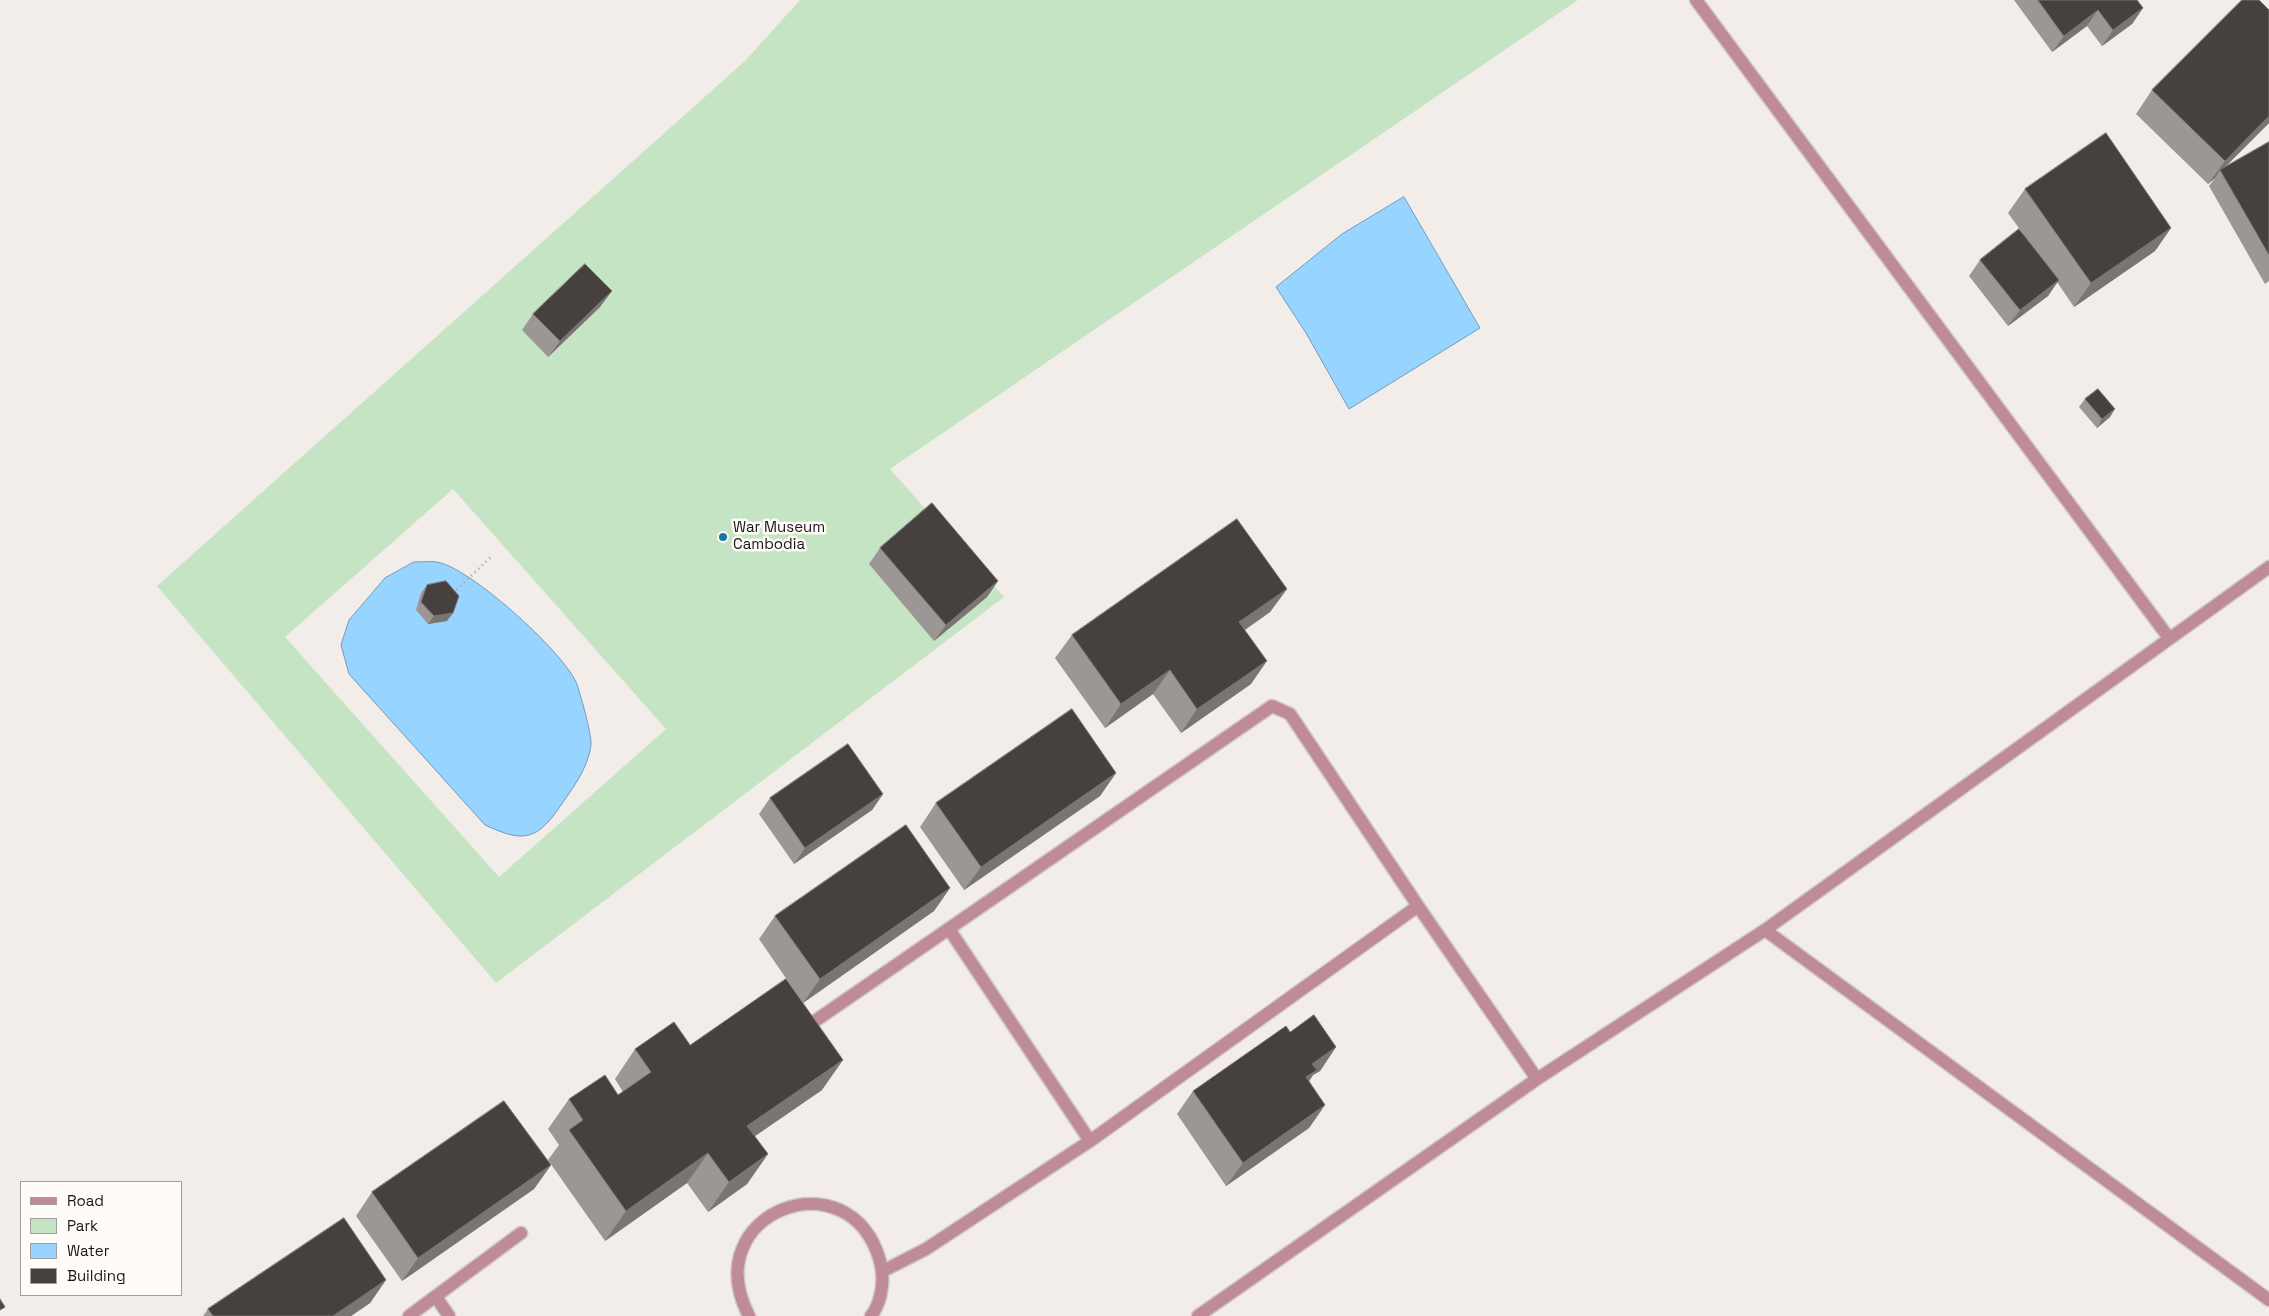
<!DOCTYPE html>
<html>
<head>
<meta charset="utf-8">
<style>
  body { margin:0 }
  #map { position:relative; width:2269px; height:1316px; overflow:hidden; background:#f3edea; font-family:"Space Grotesk",sans-serif }
  canvas { display:block }
  .legend { position:absolute; left:20px; top:1181px; width:162px; height:115px; box-sizing:border-box; background:#fefbf9; border:1px solid #a2a09e; margin:0; padding:6px 9px; list-style:none; font-size:15px; color:#191716 }
  .legend li { display:flex; align-items:center; gap:10px; height:25px }
  .legend b { width:25px; border:1px solid #a2a09e }
</style>
</head>
<body>
<div id="map">
<canvas width="2269" height="1316"></canvas>
<ul class="legend">
<li><b style="height:6px;background:#bf8b98"></b>Road</li>
<li><b style="height:14px;background:#c5e4c3"></b>Park</li>
<li><b style="height:14px;background:#97d4ff"></b>Water</li>
<li><b style="height:14px;background:#46413e"></b>Building</li>
</ul>
</div>
<script>
const context = document.querySelector('canvas').getContext('2d');
context.lineJoin = 'round';
function fill(path, color) {
  context.fillStyle = color;
  context.fill(path, 'evenodd');
}
function stroke(path, color, width, dash) {
  context.strokeStyle = color;
  context.lineWidth = width;
  context.lineCap = dash ? 'butt' : 'round';
  context.setLineDash(dash || []);
  context.stroke(path);
}
function write(font, color, halo, rows, align = 'center') {
  context.font = font + ' "Space Grotesk",sans-serif';
  context.lineWidth = 5;
  context.setLineDash([]);
  context.textBaseline = 'middle';
  context.strokeStyle = halo;
  context.fillStyle = color;
  for (const [text, x, y, turn = 0] of rows) {
    context.save();
    context.translate(x, y);
    context.rotate((+turn || 0) * Math.PI / 180);
    context.textAlign = isNaN(turn) ? turn : align;
    if (halo) context.strokeText(text, 0, 0);
    context.fillText(text, 0, 0);
    context.restore();
  }
}
fill(new Path2D(`
  M800,0H1578L890,469L1004,597L496,983L157,586L745,61ZM453,489L666,729L499,877L285,637Z`), '#c5e4c3');
const water = new Path2D(`
  M1404,197L1480,328L1349,409L1306,333L1276,287L1342,234Z
  M414,562C422,562 430,561 437,562C471,568 562,651 576,682C580,692 592,735 591,745C588,769 572,789 559,808C535,843 520,841 485,825L349,674L341,645L349,620L385,578Z`);
fill(water, '#97d4ff');
stroke(water, '#719bb9', 1);
const minor = new Path2D(`
  M1696,0L2169,638
  M949,929L1090,1141
  M1765,930L2269,1300
  M815,1021L1272,706L1290,714L1418,906L1537,1079
  M883,1271L926,1249L1090,1141L1418,906
  M436,1297L449,1316
  M409,1316L521,1233
  M749,1316C695,1212 850,1154 880,1261C885,1278 882,1302 871,1316
  M1198,1316L1537,1079L1765,930L2269,567`);
stroke(minor, '#d0cbc8', 15);
stroke(new Path2D(`
  M453,593L492,556`), '#aaa5a3', 3, [1, 4]);
stroke(minor, '#bf8b98', 12);
fill(new Path2D(`
  M2014,0H2137L2143,8L2132,24L2102,46L2087,26L2052,52Z
  M2152,90L2269,123L2225,167L2269,142V281L2265,284L2209,186L2215,178L2208,184L2136,114Z
  M2025,189L2171,228L2155,251L2074,307L2057,282L2048,296L2008,326L1969,276L1980,260L2024,235L2008,213Z
  M600,307L548,357L522,330L533,314Z
  M2085,399L2110,417L2097,428L2079,407Z
  M880,548L998,581L987,597L934,641L869,564Z
  M427,585L447,621L428,624L416,610L421,593Z
  M1287,589L1270,612L1245,630L1251,684L1181,733L1153,694L1105,728L1055,658L1072,635Z
  M1116,773L1100,796L964,890L920,827L936,803Z
  M883,794L872,810L794,864L759,814L770,798Z
  M950,888L934,911L803,1003L759,939L775,916Z
  M1290,1032L1336,1047L1320,1071L1313,1075L1309,1082L1325,1105L1309,1128L1226,1186L1177,1114L1193,1091Z
  M690,1045L822,1090L755,1136L768,1154L747,1184L708,1212L687,1183L605,1241L548,1160L559,1145L548,1129L569,1099L618,1095L623,1092L615,1079L635,1049Z
  M551,1165L534,1189L402,1281L356,1216L372,1192Z
  M386,1280L370,1303L351,1316H203L208,1309Z`), '#9c9794');
fill(new Path2D(`
  M2143,8L2132,24L2102,46L2113,30Z
  M2098,10L2087,26L2052,52L2064,36Z
  M2269,116V123L2221,171L2220,170L2215,178L2208,184L2225,161Z
  M2171,228L2155,251L2074,307L2091,283Z
  M2059,280L2048,296L2008,326L2020,310Z
  M612,291L600,307L548,357L560,341Z
  M2115,409L2110,417L2097,428L2102,419Z
  M998,581L987,597L934,641L946,625Z
  M1287,589L1270,612L1223,645L1239,622Z
  M453,613L447,621L428,624L434,616Z
  M1267,661L1251,684L1181,733L1197,709Z
  M1170,670L1153,694L1105,728L1121,704Z
  M1116,773L1100,796L964,890L981,867Z
  M883,794L872,810L794,864L805,848Z
  M950,888L934,911L803,1003L820,979Z
  M1336,1047L1320,1071L1313,1075L1300,1093L1289,1101L1312,1064Z
  M843,1060L822,1090L726,1156L747,1126Z
  M1325,1105L1309,1128L1226,1186L1243,1163Z
  M708,1153L687,1183L605,1241L626,1211Z
  M768,1154L747,1184L708,1212L729,1182Z
  M551,1165L534,1189L402,1281L418,1258Z
  M386,1280L370,1303L351,1316H333Z`), '#7a7572');
const building = new Path2D(`
  M2038,0H2137L2143,8L2113,30L2098,10L2064,36Z
  M2242,0H2259L2269,10V116L2225,161L2152,90Z
  M2106,133L2171,228L2091,283L2025,189Z
  M2269,142V255L2220,170Z
  M2019,229L2059,280L2020,310L1980,260Z
  M585,264L612,291L560,341L533,314Z
  M2098,389L2115,409L2102,419L2085,399Z
  M932,503L998,581L946,625L880,548Z
  M1237,519L1287,589L1239,622L1267,661L1197,709L1170,670L1121,704L1072,635Z
  M446,581L459,596L453,613L434,616L421,602L427,585Z
  M1072,709L1116,773L981,867L936,803Z
  M848,744L883,794L805,848L770,798Z
  M906,825L950,888L820,979L775,916Z
  M786,979L843,1060L747,1126L768,1154L729,1182L708,1153L626,1211L569,1130L583,1120L569,1099L605,1075L618,1095L651,1072L635,1049L674,1022L690,1045Z
  M1314,1015L1336,1047L1312,1064L1317,1070L1306,1077L1325,1105L1243,1163L1193,1091L1286,1026L1290,1032Z
  M504,1101L551,1165L418,1258L372,1192Z
  M344,1218L386,1280L333,1316H213L208,1309Z
  M0,1299L5,1307L0,1310Z`);
fill(building, '#46413e');
stroke(building, '#7a7572', 1);
for (const [x, y, r, color] of [
  [723,537,5,"#1977a4"]
]) {
  const dot = new Path2D();
  dot.arc(x, y, r, 0, 2 * Math.PI);
  context.fillStyle = color;
  context.fill(dot);
  stroke(dot, '#fefbf9', 2);
}
write('15px', '#191716', '#fefbf9', [
  ["War Museum",733,528],
  ["Cambodia",733,545]
], 'left');
</script>
</body>
</html>
